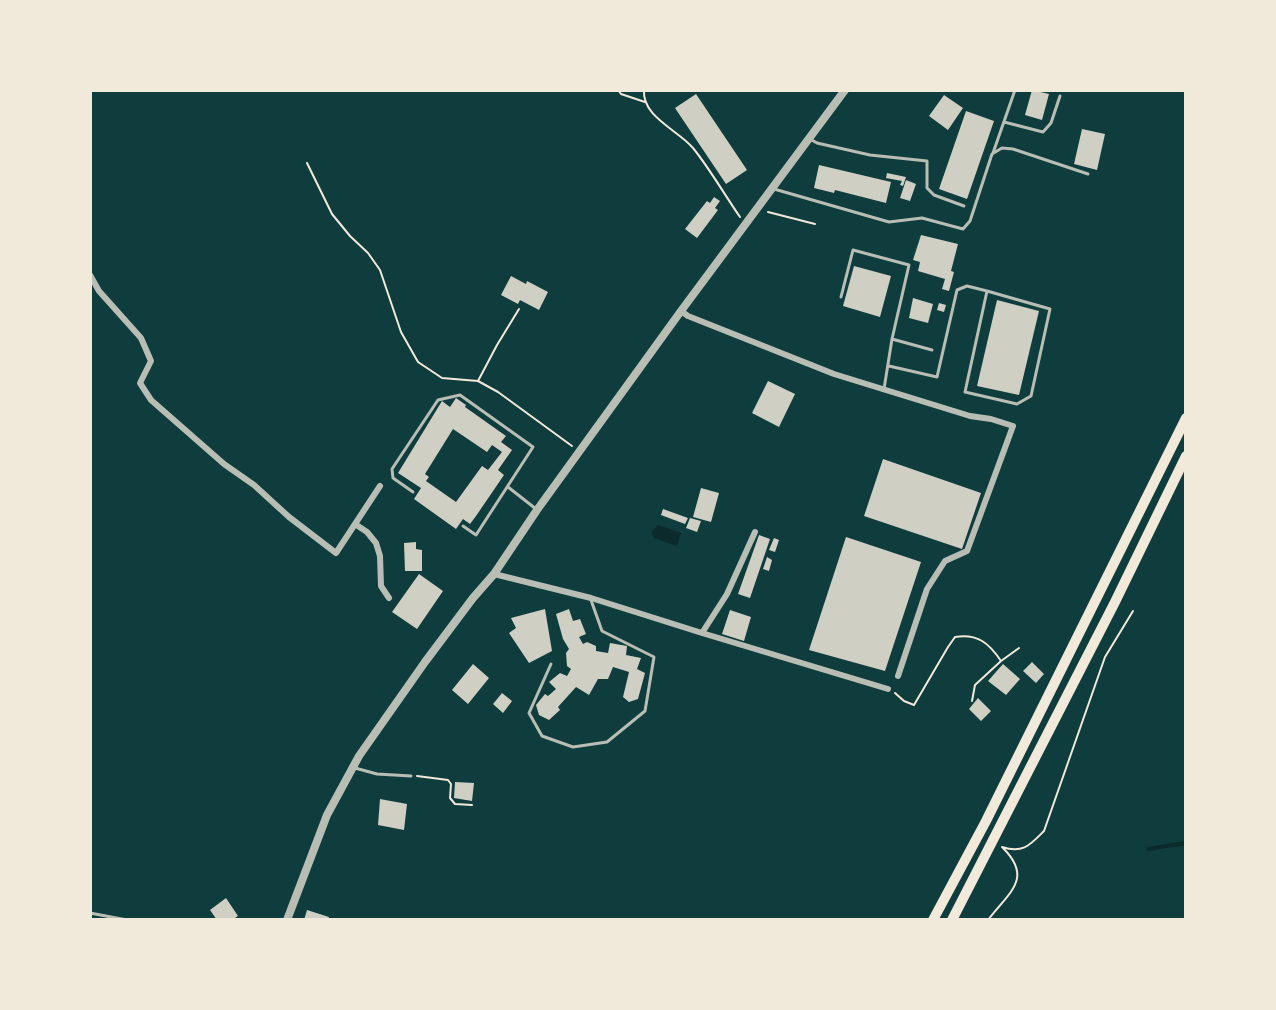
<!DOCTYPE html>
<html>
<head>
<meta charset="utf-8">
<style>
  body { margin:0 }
  #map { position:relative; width:1276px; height:1010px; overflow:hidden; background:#0f3d3e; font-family:Signika,sans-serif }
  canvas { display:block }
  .frame { position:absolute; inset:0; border:92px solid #f1e9da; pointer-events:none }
</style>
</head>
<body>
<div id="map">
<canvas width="1276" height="1010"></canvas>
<div class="frame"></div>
</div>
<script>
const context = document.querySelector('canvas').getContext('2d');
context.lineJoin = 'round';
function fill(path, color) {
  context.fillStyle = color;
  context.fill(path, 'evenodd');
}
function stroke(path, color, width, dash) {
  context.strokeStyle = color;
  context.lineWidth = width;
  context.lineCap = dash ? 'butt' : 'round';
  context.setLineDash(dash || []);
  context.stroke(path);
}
fill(new Path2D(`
  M658,525L681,533L677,546L654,538L651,532Z`), '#0a2a2b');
stroke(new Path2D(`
  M1148,849L1186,843`), '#0a2a2b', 4);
fill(new Path2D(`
  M1032,90L1049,94L1042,120L1025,115Z
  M696,94L747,170L726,184L675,108Z
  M944,95L963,108L948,130L929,116Z
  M966,111L994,121L967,199L939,189Z
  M1082,129L1105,134L1097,170L1074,164Z
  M819,165L891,182L886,203L835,190L834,193L814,188Z
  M887,173L906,177L903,186L900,185L902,181L886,178Z
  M906,180L916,184L910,201L900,198Z
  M714,197L720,201L715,208L718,210L697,238L685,229L707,201L710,203Z
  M921,235L958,244L951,271L954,272L949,291L942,289L945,279L918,271L920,262L913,260Z
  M854,266L891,276L880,317L843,306Z
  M511,276L526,284L527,281L548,292L539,310L520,300L518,304L501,295Z
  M913,298L933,304L928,323L909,318Z
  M997,300L1039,311L1019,395L977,386Z
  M939,303L946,305L944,312L937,310Z
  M768,381L795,394L779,427L752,413Z
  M456,398L466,405L465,407L506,436L501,442L512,450L498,470L504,475L476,516L470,524L463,519L456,529L414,499L421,488L398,473L442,401L450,407ZM453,429L487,452L492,445L502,452L488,470L482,466L456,502L426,481L429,477L425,474Z
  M883,459L981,493L962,549L864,516Z
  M701,488L719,493L711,522L693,517Z
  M663,509L688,518L685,524L661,515Z
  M690,518L701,521L697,532L686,528Z
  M759,535L770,539L750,598L738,594Z
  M846,537L921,562L885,671L809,650Z
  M774,538L779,540L775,552L769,550Z
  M416,542V549L422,550V571H405L404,543Z
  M767,557L772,560L769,571L763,569Z
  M419,574L443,591L417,629L392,612Z
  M545,609L552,651L529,663L509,633L516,628L511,618Z
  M569,609L573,621L580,619L586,634L579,637L583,644L587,642L596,646V651L608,653L610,643L627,646L626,655L641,658L637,669L645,673L638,699L629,702L623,697L629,672L613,667L608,679H598L589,695L576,687L558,707L560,710L549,720L539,715L536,705L545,694L548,696L556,689L549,682L560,673L567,676L571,669L567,666L566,653L569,649L563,639L556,614Z
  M730,610L751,617L744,641L722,634Z
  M1032,662L1044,674L1036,683L1023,671Z
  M473,664L489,678L468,704L452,690Z
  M1003,664L1020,679L1006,695L988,681Z
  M502,693L512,701L503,713L493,704Z
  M978,698L991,711L981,721L969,709Z
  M455,782L474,783L472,801L454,798Z
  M380,799L407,804L404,830L378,825Z
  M226,898L238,916L232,920H217L210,910Z
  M307,910L329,917L328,920H304Z`), '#cfcfc3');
stroke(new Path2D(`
  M618,90L621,94L645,102
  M644,90C642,117 678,130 693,148C710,169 724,194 740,217
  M307,163L332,214L350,236L368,253L380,270L401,332L418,362L442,378L478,381L498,392L572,446
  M768,212L815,224
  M478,381L497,345L519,309
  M1001,661L1019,648
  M895,693L904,701L914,705L948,647L955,637C977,633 989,643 1001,661L975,685L972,701
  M417,776L448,780L451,784L450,798L455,804L472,805
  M1002,847C1023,854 1030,845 1044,831L1105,657L1133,611
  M988,920C1008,893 1034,879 1003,848`), '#f1e9da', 2);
stroke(new Path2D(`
  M1004,122L1043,132L1051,123L1060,96
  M810,139L817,143L870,155L927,161V188L934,195L964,206
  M993,153L1015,90
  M774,189L889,222L922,218L963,229L970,221L992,154L1002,148L1013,149L1088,174
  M841,297L853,250L909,265L892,339L884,389
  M892,339L932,350
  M889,366L937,377L957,290L967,286L987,291L965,392L1017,404L1031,396L1050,309L987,291
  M508,487L536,509
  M413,492L393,478L392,469L438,400L460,395L533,447L476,535L463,526
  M551,664L529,713L542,736L573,747L607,742L645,711L654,657L602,631L591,600
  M355,768L377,774L411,776
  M90,913L127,920`), '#b8beb3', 3);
stroke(new Path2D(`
  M90,275L99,291L141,338L151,361L140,383L151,400L224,464L254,485L289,517L336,553L380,486
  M681,311L688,316L834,374L970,416L991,419L1013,426L967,551L945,561L927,589L898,676
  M355,524L367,532L376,543L380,556L381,586L389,598
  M494,574L591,598L702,633L727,594L755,532
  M702,633L888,689`), '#b8beb3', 6);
stroke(new Path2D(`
  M287,920L327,815L359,756L425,662L473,598L494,574L537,510L681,311L845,90`), '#b8beb3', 8);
stroke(new Path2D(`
  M933,920L986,821L1186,418
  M952,920L1115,602L1186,456`), '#f1e9da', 10);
</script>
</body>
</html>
